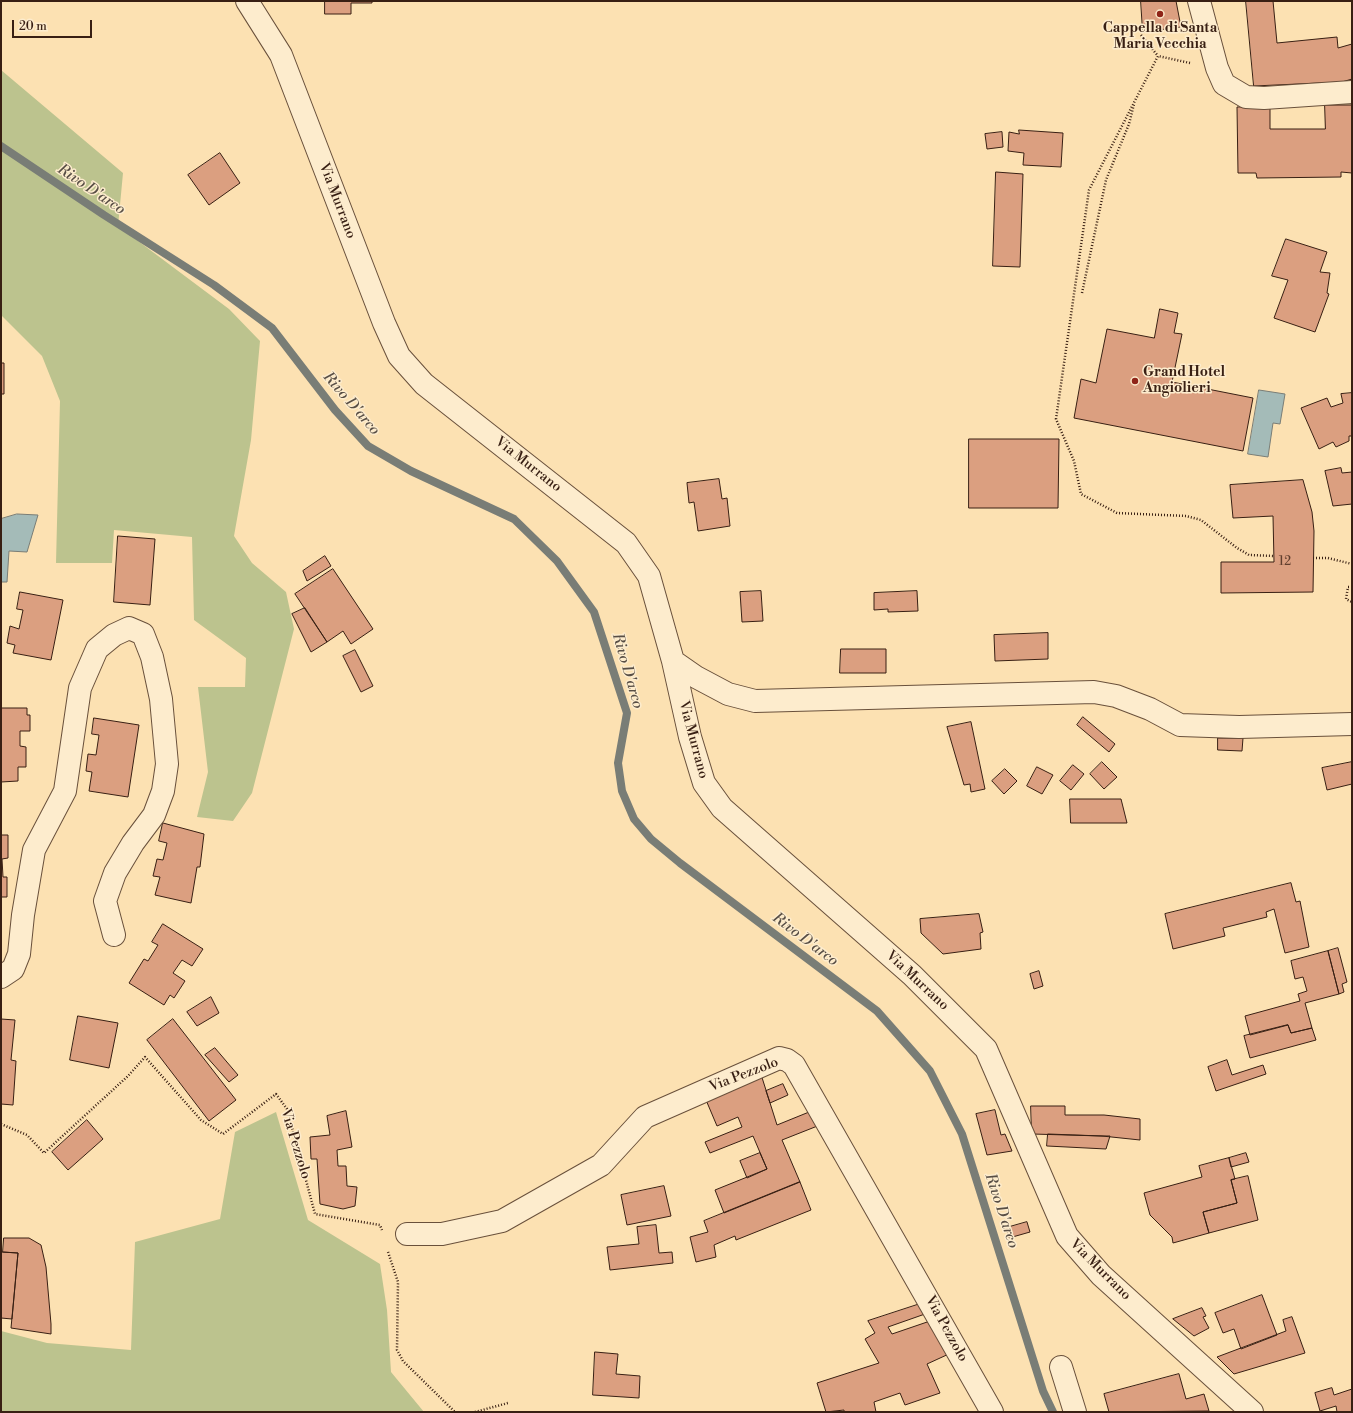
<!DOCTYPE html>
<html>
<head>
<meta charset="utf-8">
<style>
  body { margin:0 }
  #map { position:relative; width:1353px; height:1413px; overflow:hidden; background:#fce1b2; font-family:"Libre Bodoni",serif }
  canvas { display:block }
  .frame { position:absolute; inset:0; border:2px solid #381f13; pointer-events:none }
  .scale { position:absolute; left:12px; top:20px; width:80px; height:18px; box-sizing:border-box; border:2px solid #381f13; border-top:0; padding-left:5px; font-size:12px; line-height:14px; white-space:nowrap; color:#381f13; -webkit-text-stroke:3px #fdeccd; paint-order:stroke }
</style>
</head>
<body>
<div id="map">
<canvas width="1353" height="1413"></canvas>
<div class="frame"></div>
<div class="scale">20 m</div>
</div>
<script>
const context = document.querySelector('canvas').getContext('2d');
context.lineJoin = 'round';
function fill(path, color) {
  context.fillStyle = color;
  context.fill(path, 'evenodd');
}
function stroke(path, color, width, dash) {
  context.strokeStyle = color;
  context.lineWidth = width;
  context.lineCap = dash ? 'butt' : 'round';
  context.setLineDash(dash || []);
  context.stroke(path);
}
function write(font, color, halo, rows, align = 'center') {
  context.font = font + ' "Libre Bodoni",serif';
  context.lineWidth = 3;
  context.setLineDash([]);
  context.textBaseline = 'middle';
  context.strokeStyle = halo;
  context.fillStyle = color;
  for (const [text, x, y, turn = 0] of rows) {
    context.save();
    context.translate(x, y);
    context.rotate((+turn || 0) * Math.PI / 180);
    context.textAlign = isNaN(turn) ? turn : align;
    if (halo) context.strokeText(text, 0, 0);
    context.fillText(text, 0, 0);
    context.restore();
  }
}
fill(new Path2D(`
  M1,70L123,173L118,226L229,309L260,341L251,440L234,536L252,563L286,592L294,629L252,793L233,821L197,817L208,772L198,687H245L246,658L194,620L192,537L114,530L112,563H56L60,401L42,356L1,315Z
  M276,1112L308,1220L380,1264L387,1310L391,1372L424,1412H1V1331L47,1343L131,1350L135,1242L220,1219L235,1132Z`), '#bcc38e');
const water = new Path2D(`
  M1259,390L1285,394L1280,424L1273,423L1268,457L1248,454Z
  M17,514L38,515L27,552L9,551L7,582H1V519Z`);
fill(water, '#a4bbb8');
stroke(water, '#797d76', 1);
stroke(new Path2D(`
  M1,146L104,215L214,285L272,328L335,410L368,446L411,471L514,519L557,561L594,612L627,713L618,763L622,791L634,819L651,839L680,863L877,1011L930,1071L962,1134L1043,1391L1053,1412`), '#797d76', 8);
const building = new Path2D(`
  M325,1H372V3H351V14H325Z
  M1141,1H1176L1181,27L1143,32Z
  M1246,1H1273L1277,43L1337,37L1338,48L1352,44V79L1342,82L1254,86Z
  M1325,105H1352V173L1341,172V177L1257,178L1256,173H1238L1237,107L1270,106V129H1325Z
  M1019,130L1063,133L1061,167L1023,165L1024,153L1008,151L1009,132L1019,134Z
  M1002,132L1003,147L987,149L985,134Z
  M220,153L240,183L209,205L188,175Z
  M996,172L1023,174L1020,267L993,266Z
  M1286,239L1327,252L1320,272L1330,273L1327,293L1329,294L1315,332L1274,318L1288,280L1272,276Z
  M1160,309L1178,313L1174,333L1182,334L1172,382L1253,398L1243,451L1074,418L1081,379L1096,383L1107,329L1154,338Z
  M1,363H4V394H1Z
  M1352,393V436H1349V441L1336,447L1333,442L1319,449L1301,408L1327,398L1331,407L1343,403L1341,394Z
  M969,439H1059L1058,508H969Z
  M1341,468L1342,473L1352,472V504L1333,506L1325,471Z
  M719,479L722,499L727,498L730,526L698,531L694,502L689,503L687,483Z
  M1303,480L1312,512L1314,531L1313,592L1221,593V562H1274L1273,516L1233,518L1230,485Z
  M118,536L155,539L150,605L114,602Z
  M325,556L331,566L307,581L303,571Z
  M333,569L373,629L351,644L343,631L327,642L295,594Z
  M761,591L763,621L742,622L740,592Z
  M917,591L918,611L888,612V609L874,610V593Z
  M20,592L63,600L51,660L13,653L15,645L7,643L10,626L19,629L23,610L17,609Z
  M305,608L327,642L311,652L292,614Z
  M1048,633V659L995,661L994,635Z
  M841,649H886V673H840Z
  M355,650L373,686L361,692L343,656Z
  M1,708H27V715H30V731H20V746L26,747V767H18V781L1,782Z
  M1083,717L1115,744L1109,752L1077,725Z
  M94,718L139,725L128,797L89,791L92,772L86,771L88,754L96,755L99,735L92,734Z
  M971,722L985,789L971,792L970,784L964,785L947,727Z
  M1218,738H1243L1242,751L1218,750Z
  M1102,762L1117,777L1104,789L1090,774Z
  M1352,762V784L1327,790L1322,768Z
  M1073,765L1084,774L1071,790L1060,781Z
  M1037,767L1053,775L1042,794L1027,786Z
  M1005,769L1017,781L1004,794L992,781Z
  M1070,799H1121L1127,823H1071Z
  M163,823L204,834L200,867H197L191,903L155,895L160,877L153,876L157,859L163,860L167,843L159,841Z
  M1,835H8V858L2,859L3,877H7V897H1Z
  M1291,883L1296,902L1300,901L1309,947L1285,953L1274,909L1266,912L1267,917L1223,928L1225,936L1173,949L1165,914Z
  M979,914L983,932L980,933L981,949L943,954L921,933L920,919Z
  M163,924L203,949L192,966L182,960L173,973L185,981L174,998L170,995L164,1005L129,983L144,959L148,961L158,945L152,942Z
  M1338,948L1347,982L1342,984L1344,992L1339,994L1328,951Z
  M1328,951L1339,994L1305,1003L1312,1028L1291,1033L1288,1025L1250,1035L1245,1016L1300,1001L1298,994L1307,991L1303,977L1295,979L1291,961Z
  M1039,971L1043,986L1034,989L1030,974Z
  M211,997L219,1013L197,1026L187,1012Z
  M78,1016L118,1023L109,1068L70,1060Z
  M1,1019L15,1020L11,1060L16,1061L13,1105L1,1104Z
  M173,1019L236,1100L209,1121L147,1040Z
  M1288,1025L1291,1033L1312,1028L1316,1040L1250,1058L1244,1036Z
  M215,1048L238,1075L229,1082L205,1055Z
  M1227,1060L1232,1075L1263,1065L1266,1074L1216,1091L1208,1067Z
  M759,1068L777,1125L814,1110L820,1125L782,1140L800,1182L724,1213L715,1190L767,1169L753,1136L710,1153L705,1142L742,1127L738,1117L717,1126L706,1100Z
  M783,1084L788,1095L770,1103L766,1091Z
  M1031,1106H1065V1115H1104L1140,1119V1140L1102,1136L1032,1134Z
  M995,1110L1001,1135L1005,1134L1012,1151L987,1155L976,1114Z
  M346,1111L352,1147L337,1150L338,1166H346L347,1186L357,1187L355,1206L343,1209L320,1204L317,1159H311L310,1137L330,1135L327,1116Z
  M87,1120L103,1139L68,1170L52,1152Z
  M1048,1134L1102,1136H1110L1106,1149L1047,1146Z
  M760,1153L767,1169L747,1178L740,1161Z
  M1246,1153L1249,1162L1231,1167L1229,1158Z
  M1229,1158L1235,1179L1231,1180L1237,1203L1203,1212L1209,1233L1173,1243L1172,1237L1150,1215L1144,1193L1202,1177L1199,1166Z
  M1248,1176L1258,1220L1209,1233L1203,1212L1237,1203L1231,1180Z
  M800,1182L811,1210L736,1240L735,1236L714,1245L716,1257L696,1262L690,1237L708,1232L704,1221Z
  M664,1186L671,1216L627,1225L621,1195Z
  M1027,1222L1030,1232L1009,1238L1006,1228Z
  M656,1225L659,1253L672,1252L673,1263L610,1270L607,1247L639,1244L637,1227Z
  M4,1238H29L41,1245L46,1267L51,1324V1334L11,1328L18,1253L3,1252Z
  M1,1252L18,1253L12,1319L1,1318Z
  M1262,1295L1277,1335L1241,1349L1234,1329L1223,1333L1215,1313Z
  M920,1304L925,1314L888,1327L892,1334L933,1320L951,1353L927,1364L940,1393L905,1405L900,1393L874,1402L876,1412H844V1410L826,1412L817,1383L879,1363L865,1339L875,1333L868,1321Z
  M1202,1308L1206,1316L1203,1317L1209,1328L1194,1336L1173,1319Z
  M1292,1317L1305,1353L1234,1374L1217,1357L1286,1331L1283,1320Z
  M595,1352L618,1354L616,1374L640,1376L639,1398L593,1395Z
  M1179,1374L1186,1399L1204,1394L1209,1411L1109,1412L1104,1394Z
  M1332,1388L1334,1395L1352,1389V1412H1337L1336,1406L1320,1411L1315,1393Z`);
fill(building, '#db9f80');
stroke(building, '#381f13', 1);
const minor = new Path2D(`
  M247,1L281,55L384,323L399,356L424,384L626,543L649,576L673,661L690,737L704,783L722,808L912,975L986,1049L1067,1236L1101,1275L1252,1412
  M1199,1L1217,68L1224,84L1246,97L1264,98L1352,92
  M673,661L696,677L728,694L755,701L1094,692L1116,696L1150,709L1180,725L1239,727L1352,724
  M1,977L13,969L19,954L23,915L34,850L65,791L80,688L97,649L114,635L129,628L143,634L152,657L161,699L167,764L163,791L154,815L133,843L115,873L105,901L114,935
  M407,1234H442L502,1221L601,1165L645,1117L779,1058L787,1060L794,1065L992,1412
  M1061,1367L1075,1412`);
stroke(minor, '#69503b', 24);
stroke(new Path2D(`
  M1141,35L1158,56
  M1190,63L1158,56L1089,190L1056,419L1074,461L1081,494L1117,513L1186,516L1201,520L1237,548L1249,555L1274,556
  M1082,293L1106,180L1129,124L1134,104
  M1313,558H1328L1352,564
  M1352,587H1348L1346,599L1352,602
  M1,1124L27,1135L44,1153L128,1076L145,1057L201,1120L223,1134L276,1094L287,1109L315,1214L380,1225L382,1230
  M388,1252L398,1282L397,1350L403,1361L455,1412
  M475,1412L508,1403`), '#381f13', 2.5, [1, 2]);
stroke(minor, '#fdeccd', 22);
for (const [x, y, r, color] of [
  [1160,14,4,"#8f2418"],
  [1135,381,4,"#8f2418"]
]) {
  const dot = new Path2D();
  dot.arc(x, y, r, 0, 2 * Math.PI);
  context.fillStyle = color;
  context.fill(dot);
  stroke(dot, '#fdeccd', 1.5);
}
write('12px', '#613f2e', null, [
  ["12",1285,562]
]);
write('bold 14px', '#381f13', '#fdeccd', [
  ["Cappella di Santa",1160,29],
  ["Maria Vecchia",1160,45],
  ["Grand Hotel",1143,373,"left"],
  ["Angiolieri",1143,389,"left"]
]);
write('14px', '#381f13', '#fdeccd', [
  ["Via Murrano",337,201,69],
  ["Via Murrano",528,465,38],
  ["Via Murrano",693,740,75],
  ["Via Murrano",917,981,43],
  ["Via Pezzolo",744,1075,-21],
  ["Via Pezzolo",295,1144,73],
  ["Via Murrano",1100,1270,45],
  ["Via Pezzolo",946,1329,61]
]);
write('italic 15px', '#584e45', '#fdeccd', [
  ["Rivo D'arco",91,190,34],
  ["Rivo D'arco",351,404,49],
  ["Rivo D'arco",627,671,74],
  ["Rivo D'arco",805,940,37],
  ["Rivo D'arco",1001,1211,72]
]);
</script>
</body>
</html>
